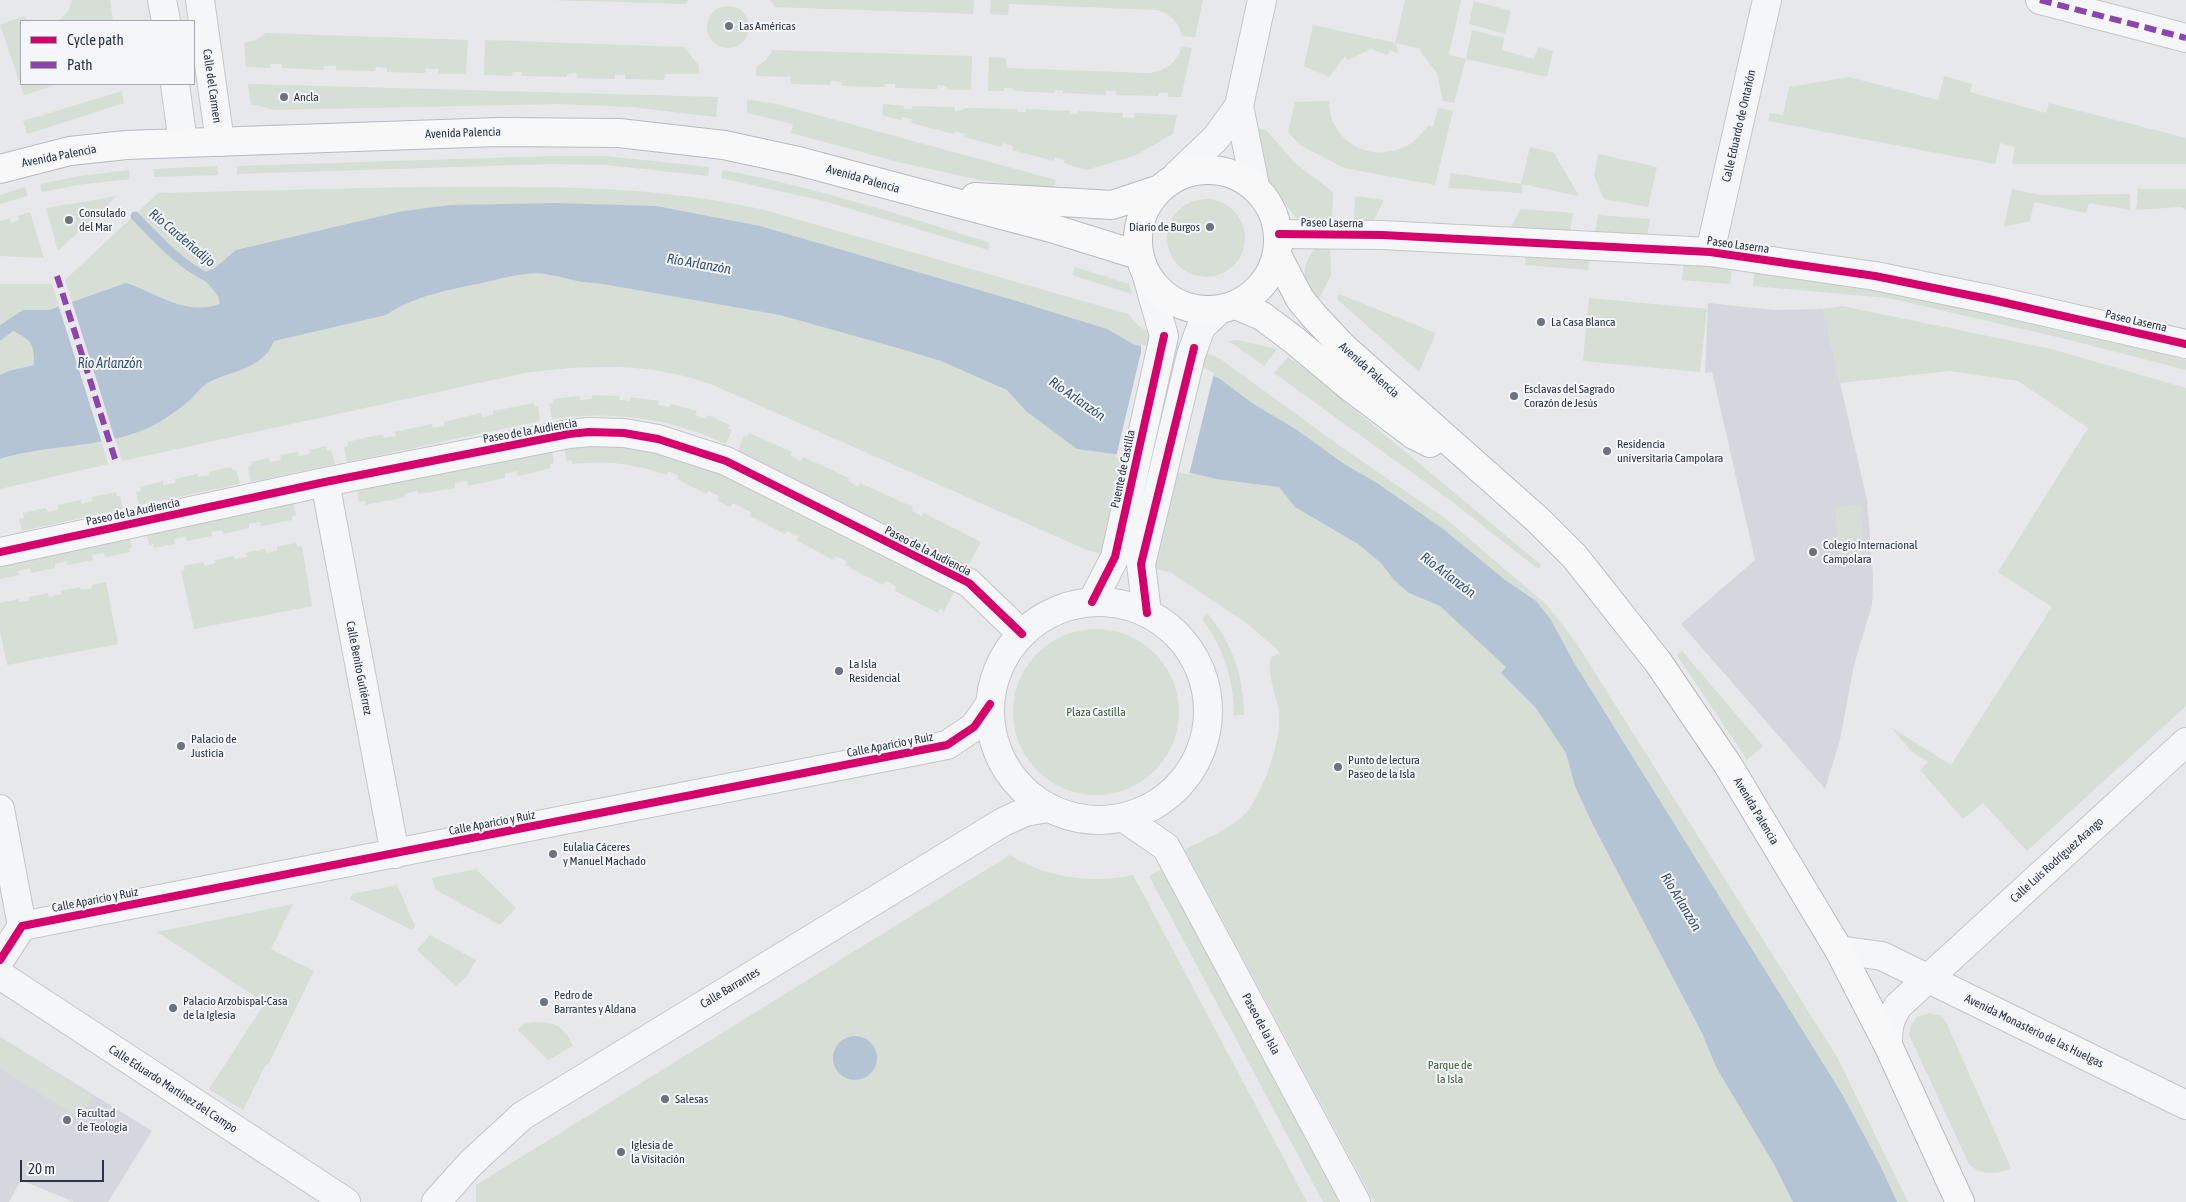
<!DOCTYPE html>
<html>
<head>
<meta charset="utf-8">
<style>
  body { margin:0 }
  #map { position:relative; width:2186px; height:1202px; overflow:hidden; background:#e6e8ea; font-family:"Asap Condensed",sans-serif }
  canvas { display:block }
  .legend { position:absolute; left:20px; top:20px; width:175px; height:65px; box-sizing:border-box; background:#f4f6f9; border:1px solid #a4a8b1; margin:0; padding:6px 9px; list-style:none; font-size:15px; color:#2b3445 }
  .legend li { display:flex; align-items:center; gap:10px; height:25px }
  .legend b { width:25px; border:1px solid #a4a8b1 }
  .scale { position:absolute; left:20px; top:1160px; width:84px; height:22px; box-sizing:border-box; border:2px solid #2b3445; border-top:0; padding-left:6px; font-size:15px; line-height:18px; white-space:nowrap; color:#2b3445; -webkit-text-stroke:4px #f4f6f9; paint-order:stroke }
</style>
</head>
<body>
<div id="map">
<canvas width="2186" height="1202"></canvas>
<ul class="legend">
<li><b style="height:6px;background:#d6006c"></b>Cycle path</li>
<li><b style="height:6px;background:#8e44ad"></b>Path</li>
</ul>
<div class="scale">20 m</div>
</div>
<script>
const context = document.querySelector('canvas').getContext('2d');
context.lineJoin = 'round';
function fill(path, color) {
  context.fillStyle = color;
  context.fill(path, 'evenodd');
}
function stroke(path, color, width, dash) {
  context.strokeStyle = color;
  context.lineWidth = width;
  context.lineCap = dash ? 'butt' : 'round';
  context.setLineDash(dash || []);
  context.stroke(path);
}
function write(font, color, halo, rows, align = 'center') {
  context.font = font + ' "Asap Condensed",sans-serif';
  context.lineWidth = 4;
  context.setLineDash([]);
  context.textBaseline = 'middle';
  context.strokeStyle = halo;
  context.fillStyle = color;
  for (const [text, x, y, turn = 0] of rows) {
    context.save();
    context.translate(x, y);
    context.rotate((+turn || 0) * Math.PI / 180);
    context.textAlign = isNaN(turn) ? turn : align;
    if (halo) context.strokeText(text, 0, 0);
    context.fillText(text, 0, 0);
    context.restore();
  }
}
fill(new Path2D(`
  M1708,303L1773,310L1823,309L1867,500L1873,576L1872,605L1854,665L1840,740L1825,789L1681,624L1755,560L1712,372L1705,373Z
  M0,1037L152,1131L108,1202H74L21,1180L9,1202H0Z`), '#d4d7dd');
fill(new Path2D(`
  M72,0H110L113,21H58L68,12Z
  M551,0H688L686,4Z
  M770,0H974L973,14L775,7Z
  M991,0H1203L1195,37L1182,36C1179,22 1171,14 1157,10L1009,4L1008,15L990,14Z
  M1405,0H1461L1449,55L1466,59L1472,30L1504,38L1502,50L1534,59L1538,47L1553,51L1547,77L1466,59L1454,103L1443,101L1437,73L1420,51L1421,49L1396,43L1398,54L1390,50L1387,55L1371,49L1348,60L1345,56L1329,77L1304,66L1313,25L1395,43Z
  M1474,1L1511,11L1505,34L1469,24Z
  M707 27a21 21 0 1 1 42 0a21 21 0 1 1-42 0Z
  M24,16L28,21H21V84H58L24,95L0,25Z
  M266,33L468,40L466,74H438V69H426L425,73L387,72V68L376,67L375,71L336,70V66H324L323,70L282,68V64H270V68L246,67L244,43L256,40Z
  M485,40L684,47L699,66V74H665L664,80L625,79V75H615V79L577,78L576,73L567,74V77L522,76V72H513L512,76L484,75Z
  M1182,47L1192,48L1181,97H1168V93H1158V96L1116,95V91H1106V95L1063,93V90H1055L1054,93L1013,91V88H1004V91H988L989,57L1006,58L1007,68L1149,73C1166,71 1176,63 1182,47Z
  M773,50L972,56L971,90H948L947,86L938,85L937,89L895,88V84H885V87L842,86V82L831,81L830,85L791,84L790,77L756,76V67L766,60Z
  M1944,76L1972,84L1970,92L2046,113L2049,103L2186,138V164H2012L2015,147L2000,143L1995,164L1768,121L1770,113L1783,115L1789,87L1849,77L1938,100Z
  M248,84L718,97L716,117L631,107L559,104L274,110L251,104Z
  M122,91L124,103L27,134L23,121Z
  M747,100L773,103L1056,180L1053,189L980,180L902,163L791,133L793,124L747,113Z
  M1329,101C1330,108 1330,118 1334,124C1349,153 1383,160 1410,144C1417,140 1423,131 1429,125L1433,127L1438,108L1453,111L1435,185L1344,168L1300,145L1288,132L1295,102Z
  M883,104L904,106V109H912V106L955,107V111L963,110L964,108L1017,109V112H1025L1026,109L1070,111V114H1077L1078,111L1123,113V117L1134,118L1135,113L1177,115L1173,134L1134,156L1086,170L1064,163L1065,160L1055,157L1054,161L1012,150L1013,146L1003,143L1001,147L964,137L965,134L955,131L954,134L911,123L912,119L902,117L901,120L882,115Z
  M1255,127L1267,131L1296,164L1333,192L1332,220L1296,218L1270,182L1260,160Z
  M1530,147L1554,153L1579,196L1522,184V193L1448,188L1451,173L1521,184Z
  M1598,154L1657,167L1648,207L1604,199L1594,176Z
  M553,156H605L709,167L708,176L606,165L550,164L237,174V166Z
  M217,166L218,175L154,177V169Z
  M129,170L130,179L77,185L42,192L40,184L80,176Z
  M723,170C814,187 902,215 990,243L988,250L824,201L721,178Z
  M25,187L28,196L0,204V195Z
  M411,187C530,187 651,183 768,211L1128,314L1141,328L1219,358L1340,446L1446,519L1547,605L1575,641L1837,1057L1908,1202H1374L1185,850C1202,840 1226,831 1241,818C1261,802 1283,737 1279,713C1277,695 1266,675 1271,657L1281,653L1249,625L1172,573L1087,550L713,385C651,362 589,364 525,373L122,461L65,280L158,193Z
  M2012,189L2041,195L2130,194V210L2089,203L2086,213L2034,202L2030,221L2004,227Z
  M2138,189H2186V210L2181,207L2136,210Z
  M117,196L58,251L46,208Z
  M1355,196L1384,200L1373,222H1354Z
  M1167 238a39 39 0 1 1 78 0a39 39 0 1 1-78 0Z
  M1521,209L1573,213L1570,231L1510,228Z
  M30,212L44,258L0,256V221L10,218L11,223L19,220L18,216Z
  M1598,215L1650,219L1647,235L1595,232Z
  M1330,245L1331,275L1320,297H1315C1301,277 1301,265 1317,246Z
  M1526,251L1590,254L1588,270L1525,265Z
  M1684,262L1732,267L1730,284L1682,280Z
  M1075,267L1129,284L1132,294L1072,275Z
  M1755,269L1851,283L2121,341L2186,360V370L2070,340L1888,298L1753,286Z
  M0,284H52L59,306L49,310H23L0,325Z
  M1339,294L1436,333L1419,372L1337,299Z
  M1589,298L1707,309L1700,372L1583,361Z
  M1842,306L2051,349L2186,388V706L2027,851L1983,803L1963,819L1920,770L1928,762L1911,751L1892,728L1951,765L2052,607L1998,572L2088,428L2018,381L1950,371L1840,383L1823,309Z
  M12,331C32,341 34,343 34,365C21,369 13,368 0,375V341Z
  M1237,340L1277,349L1264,366L1229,341Z
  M1288,357L1308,371L1541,565L1538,569L1454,503L1274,373Z
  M592,395L620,396L619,400L630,401L631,397L659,401L658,405L669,407L671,404L697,411L695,415L706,419L708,415L730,425L728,428L732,430L726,444C670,418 613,410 552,419L549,404L553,403V399L580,396V400L592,399Z
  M534,403V406H538L540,421L347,462L344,447L348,446L347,442L383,434L384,438L396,436L395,432L432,424L433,428L444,426V422L481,413L482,417L493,415V411Z
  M749,433L792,452L790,456L801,461L803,457L849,478L848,481L858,487L860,483L913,507L912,511L922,516L924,513L979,541L980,544L968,566L738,450L744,436L747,437Z
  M101,440L108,464L0,489V459C33,449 68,448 101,440Z
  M583,445H615L659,452L708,469L954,592L944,611L940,609L938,613L895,591L896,586L886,581L883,585L845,565L846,561L836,556L833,560L796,540L798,536L787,531L785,534L750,516L751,512L733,503L730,507L717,500L719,496L709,491L706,494L677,479L679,476L668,471L667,475C635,464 606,460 572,464V460L566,461L565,448Z
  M326,446L327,451L331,450L335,464L251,482L248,467L252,466L251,462L268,458L270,462L281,460L280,455L298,452L299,456L310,454L309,450Z
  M552,450L554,463L550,464L551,468L518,476L517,471L505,474V478L468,486L467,481L455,483V488L418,494L417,491L405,494V497L365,505V501L359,502L357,491Z
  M231,467L233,470H236L240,484L139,505L136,492L141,491L140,487L163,481V485L175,483V479L197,474L199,477L210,475L209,472Z
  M116,492L117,496H120L123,509L22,531L19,519L24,518L23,513L46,508L48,512L58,509V505L80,500L82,504L92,501V497Z
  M293,503L296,515L292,516V520L261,526L260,522L249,524V528L224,534L222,530L211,532L212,536L187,541L186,537L174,539L175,544L154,548L153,544L149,545L147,534Z
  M1861,505L1866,559L1840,561L1835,507Z
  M130,538L132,548H129L130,552L105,557L104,553L92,555L93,560L68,565L66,561L55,564V568L31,573L30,568L18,571L19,575L0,579V564Z
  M296,543L298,547L302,546L312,606L194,629L181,571L185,569L184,566L203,562L205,566L216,563L215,560L234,556L235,559L247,557L246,553L265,549L266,553L277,551V547Z
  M106,582L118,644L7,665L0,631V603L19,599V602L29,601V597L48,593L49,597L61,594V591L80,587L81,590L92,588V585Z
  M1207,613C1232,643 1244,676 1244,715H1234C1234,680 1223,646 1202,619Z
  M1013 712a83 83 0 1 1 166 0a83 83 0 1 1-166 0Z
  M1682,651L1763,746L1747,760L1677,655Z
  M1010,855C1046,878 1092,884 1133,875L1307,1202H476V1185Z
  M476,869L516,908L500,925L436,890L432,878Z
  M1162,869L1339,1202H1323L1149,876Z
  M397,885L415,926L412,930L350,899L352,894Z
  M293,904L271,949L314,971L268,1065L266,1064L243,1110L209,1089L265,1003L157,932Z
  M430,935L476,960L467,976L456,986L417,950Z
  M1930,1013L1941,1016L1946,1022L2011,1168C1995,1175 1982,1176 1969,1164L1909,1035L1911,1026L1917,1017Z
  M532,1022C556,1022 563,1025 573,1046L548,1060L518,1030L524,1024Z
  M0,1037L93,1096L80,1119L0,1068Z`), '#d6ded6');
fill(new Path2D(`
  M555,203L656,206L760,226L1010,299L1107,329L1133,344L1177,358L1220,379L1252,403L1297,430L1344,464L1377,483L1443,529L1505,580L1536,601L1551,620L1573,661L1842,1094L1880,1165L1897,1202H1793L1774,1164L1716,1067L1702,1033L1591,821L1575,786L1566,753L1536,708L1501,673L1506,667L1440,606L1409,593L1394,580L1381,563L1358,544L1295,507L1279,487L1216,479L1115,454L1077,449L1026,411L1007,390L941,361L912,352L780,315L597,283C578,283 562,276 544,274C526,272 508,277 491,281C454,289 417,294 386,315L274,341C262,370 235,369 209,382C202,386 196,394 190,400C176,412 156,426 138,432C94,448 45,445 0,459V375C13,368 21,369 34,365C34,343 32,341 13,331L0,341V325L23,310H49L126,283C159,294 184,316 220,304L218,296L200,274L215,268L236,250L403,211L451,205Z
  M833 1058a22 22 0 1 1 44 0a22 22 0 1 1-44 0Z`), '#b4c4d5');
fill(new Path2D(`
  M71,299L100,391L115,440L102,443L72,348L58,304Z
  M1141,344L1177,355L1214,373L1189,475L1116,457L1141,352Z`), '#e6e8ea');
stroke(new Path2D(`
  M135,216C157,239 182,266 211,279`), '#b4c4d5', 9);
const street = new Path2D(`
  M162,0L166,21
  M200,0L220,142
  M2040,0L2186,38
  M175,84L183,143
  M1239,106L1255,186
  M1177,175L1216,138L1239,106L1262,0
  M1279,234L1382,235L1710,252L1875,276L1993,300L2186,344
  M1710,252L1767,0
  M325,482L395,854
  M0,552L325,482L569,434L589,432L624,433L658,439L726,461L969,583L1022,634
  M990 711a109 109 0 1 1 218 0a109 109 0 1 1-218 0Z
  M1092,602L1115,557L1164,336L1147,276
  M1147,613L1141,564L1191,355L1201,327L1219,310
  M0,809L22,926
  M1124,818L1166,847L1356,1202
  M1839,950L1882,956L2186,1105
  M0,960L22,926L947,745L974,727L990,704
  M0,975L346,1202
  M1888,1045C1888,1029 1889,1019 1898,1006L2186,742
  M436,1202L470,1164L522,1116L1003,822L1025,812L1048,808`);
const highway = new Path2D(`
  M0,169L70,151L126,145L499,132L619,133L724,145L798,161L1051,228L1138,255
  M1138 240a70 70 0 1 1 140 0a70 70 0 1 1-140 0Z
  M975,197L1112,205L1157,190
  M1277,255L1300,299L1314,316L1343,347L1538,520L1575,557L1658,662L1728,765L1839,950L1888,1045L1960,1202
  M1236,305L1262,316L1294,340L1349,386L1414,435L1430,443`);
stroke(street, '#c4c6c8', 30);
stroke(highway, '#b8bbbf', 30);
stroke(street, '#f5f6f7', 28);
stroke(highway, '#f8f8f8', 28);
stroke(new Path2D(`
  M2040,0L2186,38
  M57,276L116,462`), '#8e44ad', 6, [12, 6]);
stroke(new Path2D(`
  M1279,234L1382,235L1710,252L1875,276L1993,300L2186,344
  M0,552L325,482L569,434L589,432L624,433L658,439L726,461L969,583L1022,634
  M1092,602L1115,557L1164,336
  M1147,613L1141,564L1194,348
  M0,960L22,926L947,745L974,727L990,704`), '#d6006c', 8);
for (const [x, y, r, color] of [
  [729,26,5,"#6c737f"],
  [284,97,5,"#6c737f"],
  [69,220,5,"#6c737f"],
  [1210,227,5,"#6c737f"],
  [1541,322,5,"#6c737f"],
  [1514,396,5,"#6c737f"],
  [1607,451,5,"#6c737f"],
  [1813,552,5,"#6c737f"],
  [839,671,5,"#6c737f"],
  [181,746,5,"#6c737f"],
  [1338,767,5,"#6c737f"],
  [553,854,5,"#6c737f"],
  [544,1002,5,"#6c737f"],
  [173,1008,5,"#6c737f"],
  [665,1099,5,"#6c737f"],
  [67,1120,5,"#6c737f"],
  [621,1152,5,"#6c737f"]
]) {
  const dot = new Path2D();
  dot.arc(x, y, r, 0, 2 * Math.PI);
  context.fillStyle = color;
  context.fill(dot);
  stroke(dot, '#f4f6f9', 2);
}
write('12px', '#2b3445', '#f4f6f9', [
  ["Las Américas",739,26],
  ["Ancla",294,97],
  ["Consulado",79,213],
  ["del Mar",79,227],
  ["Diario de Burgos",1200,227,"right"],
  ["La Casa Blanca",1551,322],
  ["Esclavas del Sagrado",1524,389],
  ["Corazón de Jesús",1524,403],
  ["Residencia",1617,444],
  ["universitaria Campolara",1617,458],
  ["Colegio Internacional",1823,545],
  ["Campolara",1823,559],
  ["La Isla",849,664],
  ["Residencial",849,678],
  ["Palacio de",191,739],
  ["Justicia",191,753],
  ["Punto de lectura",1348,760],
  ["Paseo de la Isla",1348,774],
  ["Eulalia Cáceres",563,847],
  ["y Manuel Machado",563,861],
  ["Pedro de",554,995],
  ["Barrantes y Aldana",554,1009],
  ["Palacio Arzobispal-Casa",183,1001],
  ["de la Iglesia",183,1015],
  ["Salesas",675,1099],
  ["Facultad",77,1113],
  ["de Teología",77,1127],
  ["Iglesia de",631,1145],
  ["la Visitación",631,1159]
], 'left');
write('12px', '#2b3445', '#f4f6f9', [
  ["Calle del Carmen",212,86,82],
  ["Calle Eduardo de Ontañón",1739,126,-77],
  ["Avenida Palencia",463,133,-2],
  ["Avenida Palencia",59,156,-11],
  ["Avenida Palencia",863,179,16],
  ["Paseo Laserna",1332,223,1],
  ["Paseo Laserna",1738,245,8],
  ["Paseo Laserna",2136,321,13],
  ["Avenida Palencia",1369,370,42],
  ["Paseo de la Audiencia",530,431,-10],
  ["Puente de Castilla",1123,469,-78],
  ["Paseo de la Audiencia",133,512,-12],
  ["Paseo de la Audiencia",928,551,27],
  ["Calle Benito Gutiérrez",359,668,79],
  ["Calle Aparicio y Ruiz",890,745,-11],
  ["Avenida Palencia",1756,811,59],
  ["Calle Aparicio y Ruiz",492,823,-11],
  ["Calle Luis Rodríguez Arango",2057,860,-42],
  ["Calle Aparicio y Ruiz",95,900,-11],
  ["Calle Barrantes",730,988,-31],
  ["Paseo de la Isla",1261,1024,62],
  ["Avenida Monasterio de las Huelgas",2034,1031,26],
  ["Calle Eduardo Martínez del Campo",173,1089,33]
]);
write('12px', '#3f6138', '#f4f6f9', [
  ["Plaza Castilla",1096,712],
  ["Parque de",1450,1065],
  ["la Isla",1450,1079]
]);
write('italic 14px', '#34527a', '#f4f6f9', [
  ["Río Cardeñadijo",182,238,40],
  ["Río Arlanzón",699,264,10],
  ["Río Arlanzón",110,364],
  ["Río Arlanzón",1077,399,35],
  ["Río Arlanzón",1448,575,37],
  ["Río Arlanzón",1681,902,59]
]);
</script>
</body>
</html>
